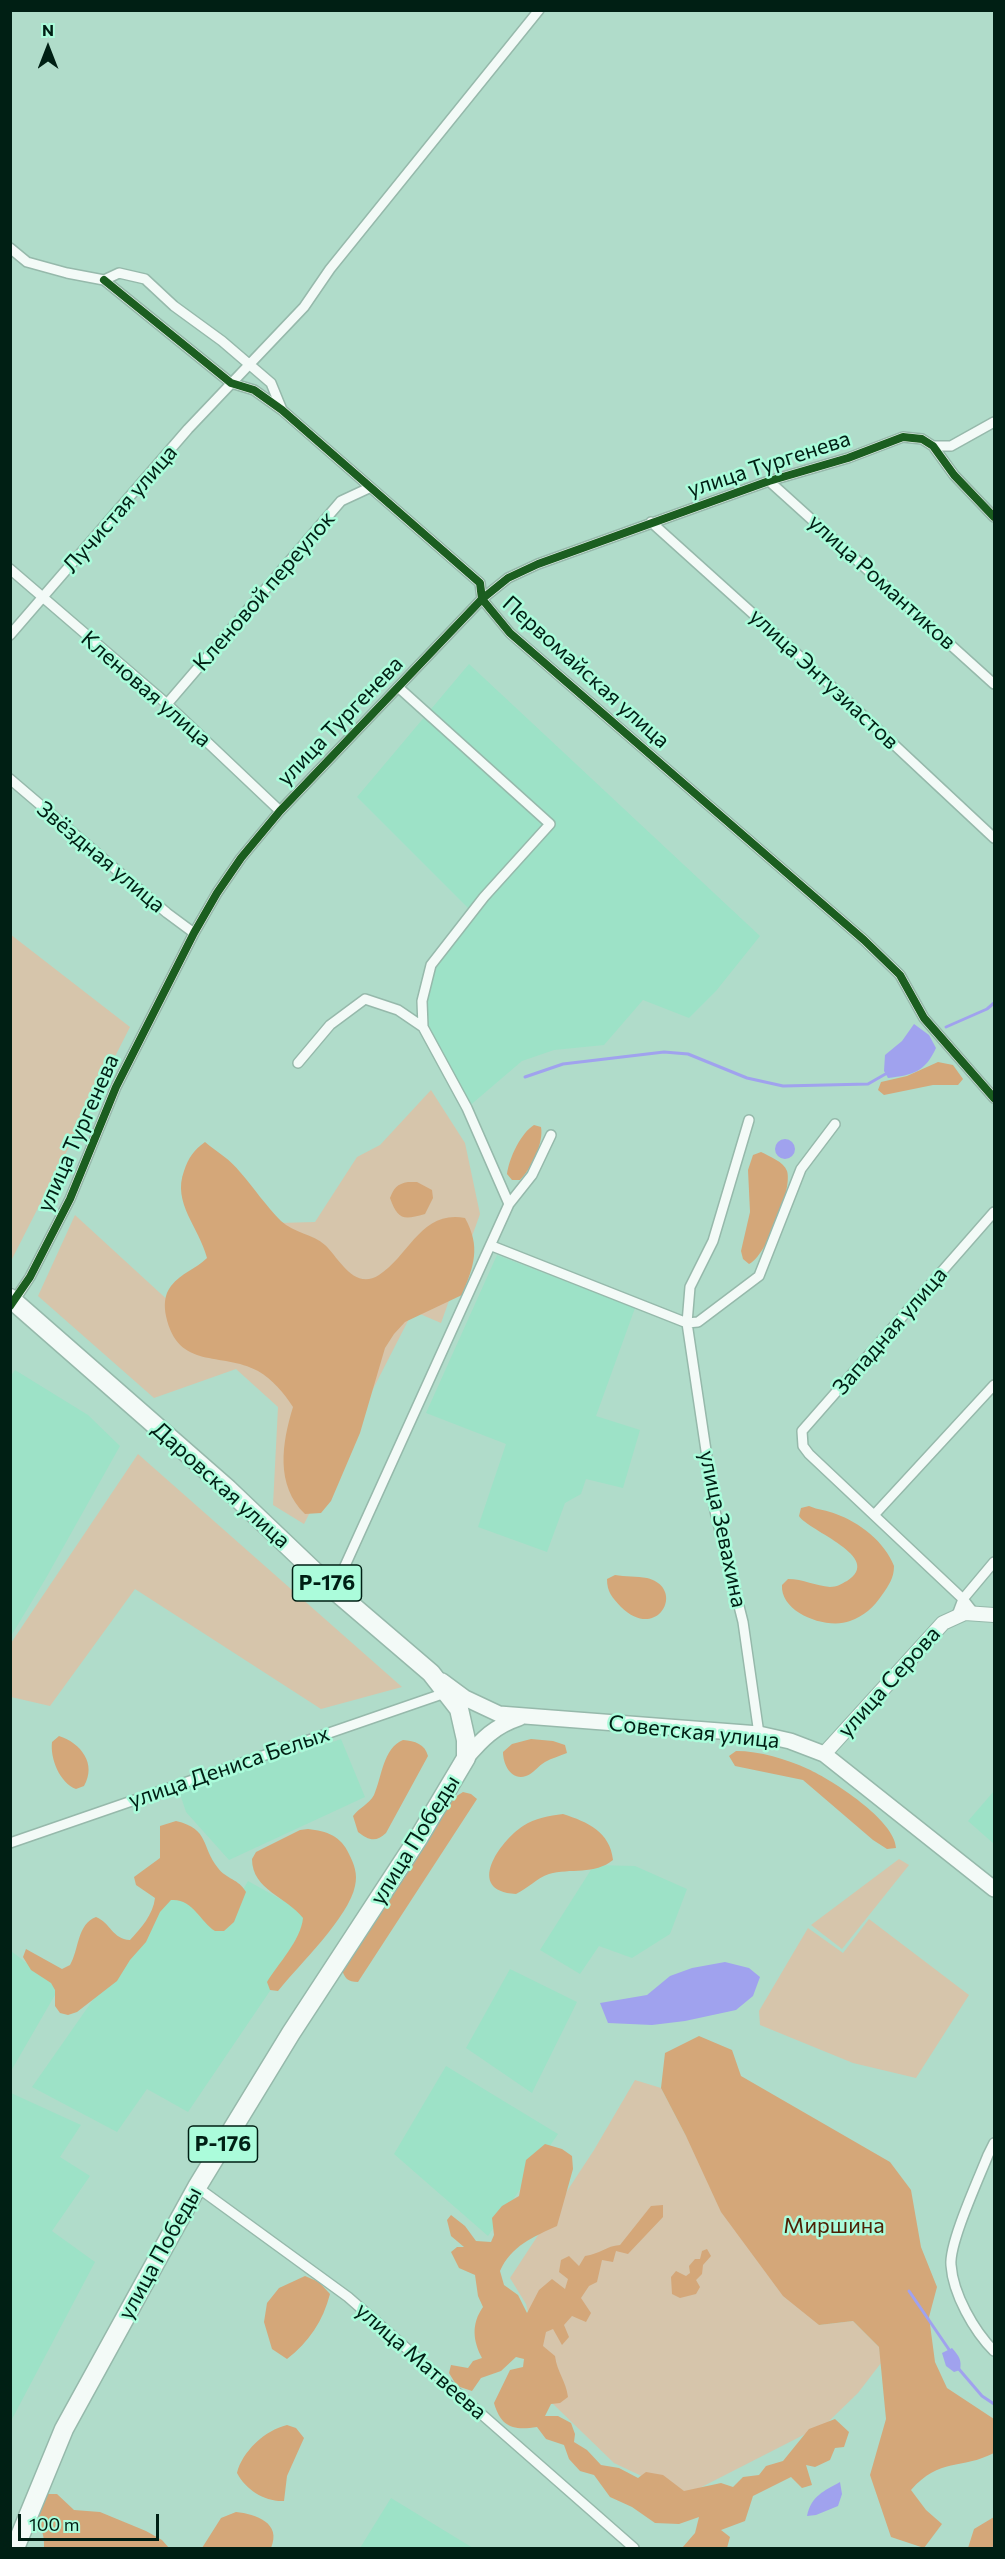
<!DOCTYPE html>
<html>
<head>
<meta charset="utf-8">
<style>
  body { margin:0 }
  #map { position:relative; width:1005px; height:2559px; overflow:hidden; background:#b0dcca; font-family:Commissioner,sans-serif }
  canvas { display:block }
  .frame { position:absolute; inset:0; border:12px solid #001f14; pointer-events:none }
  .north { position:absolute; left:18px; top:18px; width:60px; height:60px; -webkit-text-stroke:4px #abfcdb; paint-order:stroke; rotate:0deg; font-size:16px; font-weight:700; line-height:24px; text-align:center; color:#001f14 }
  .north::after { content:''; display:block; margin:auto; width:21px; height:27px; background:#001f14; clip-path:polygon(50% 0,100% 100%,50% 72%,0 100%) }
  .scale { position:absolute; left:18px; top:2514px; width:141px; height:27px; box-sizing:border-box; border:3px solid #001f14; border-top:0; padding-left:8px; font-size:18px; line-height:21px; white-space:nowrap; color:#001f14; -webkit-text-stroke:4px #abfcdb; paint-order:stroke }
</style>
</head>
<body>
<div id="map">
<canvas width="1005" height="2559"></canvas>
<div class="frame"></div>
<div class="north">N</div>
<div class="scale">100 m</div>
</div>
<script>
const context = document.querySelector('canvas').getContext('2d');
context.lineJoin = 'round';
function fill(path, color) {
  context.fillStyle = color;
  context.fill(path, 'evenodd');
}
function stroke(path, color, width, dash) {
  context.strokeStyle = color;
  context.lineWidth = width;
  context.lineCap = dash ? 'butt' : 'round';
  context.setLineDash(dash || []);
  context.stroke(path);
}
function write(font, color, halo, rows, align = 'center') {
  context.font = font + ' Commissioner,sans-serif';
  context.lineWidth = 5;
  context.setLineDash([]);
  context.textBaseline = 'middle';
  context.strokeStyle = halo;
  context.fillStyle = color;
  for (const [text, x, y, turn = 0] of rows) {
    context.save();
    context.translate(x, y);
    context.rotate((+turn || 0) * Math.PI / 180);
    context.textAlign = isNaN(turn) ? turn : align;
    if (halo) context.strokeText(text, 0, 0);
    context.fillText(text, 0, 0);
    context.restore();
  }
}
fill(new Path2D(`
  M469,664L760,936L716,991L689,1018L643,1000L604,1045L554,1050L522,1061L467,1108L423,1027L431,965L472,912L357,797Z
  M497,1255L635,1308L596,1416L640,1430L623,1488L586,1479L581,1494L565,1503L547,1552L478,1527L506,1444L426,1413Z
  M15,1370L88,1415L120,1446L46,1578L11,1636L10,1377Z
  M341,1739L365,1797L229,1860L186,1812L179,1791L295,1748L297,1754Z
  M994,1791V1844L968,1821Z
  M594,1865L635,1866L687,1889L670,1934L632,1958L599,1946L580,1974L540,1950Z
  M248,1881L318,1920L188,2112L147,2089L117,2132L32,2087L169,1891L223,1925Z
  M11,1951L59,1988L11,2071Z
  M510,1969L577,2002L532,2093L466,2048Z
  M446,2066L558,2134L488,2236L394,2154Z
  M11,2093L81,2125L60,2157L90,2176L52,2231L95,2262L11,2421Z
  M391,2498L473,2548H360Z`), '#9de2c7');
fill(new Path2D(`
  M10,934L130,1027L11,1261H10Z
  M431,1090L465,1143L480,1214L441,1323L413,1311L304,1524L273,1505L278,1407L236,1369L154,1398L38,1296L75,1215L184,1315L278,1223L315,1222L357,1157L380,1145Z
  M138,1454L402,1687L321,1709L135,1589L50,1706L11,1697V1643Z
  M899,1859L909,1865L842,1949L811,1925Z
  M869,1919L969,1995L916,2078L853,2063L760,2025L759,2011L808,1928L843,1953Z
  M635,2080L661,2088L686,2136L819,2325L853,2321L879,2347L881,2363L858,2393L827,2423L684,2496L614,2463L551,2402L526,2304L510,2278L594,2150Z`), '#d6c5ab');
fill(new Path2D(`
  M938,1062L953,1065L963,1079L958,1085H933L884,1095L878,1090L881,1082L907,1076Z
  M534,1125L541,1127C544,1143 531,1169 520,1180H512L507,1174C509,1158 521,1133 534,1125Z
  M205,1142C217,1152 231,1160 240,1172C254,1188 266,1206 281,1221C294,1233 313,1234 325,1245C339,1258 354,1291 379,1275C410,1255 421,1210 465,1218C481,1247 474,1266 462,1295L405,1322L394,1334L385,1348L360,1433L331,1501L321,1513L305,1514C275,1485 282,1443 293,1407C284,1393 272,1379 258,1371C221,1351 178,1371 166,1316C164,1306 164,1295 171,1286C181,1273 196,1269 207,1258C199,1227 172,1203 184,1171C189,1157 193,1151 205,1142Z
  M761,1152C769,1156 784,1162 787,1171C793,1189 766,1257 749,1264L743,1259L741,1251L750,1212L748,1170L753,1155Z
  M408,1182H417L432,1190L433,1198L425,1214C403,1220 398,1220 390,1198C394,1188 397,1184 408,1182Z
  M809,1506C818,1510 827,1510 836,1514C859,1522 885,1542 894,1566C894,1578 889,1585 882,1595C874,1607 864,1616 850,1621C827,1630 780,1613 782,1585L788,1579C803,1579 816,1586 830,1587C837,1587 841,1584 847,1581C885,1557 808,1531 799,1516L801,1508Z
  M615,1575C625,1577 637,1576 647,1578C687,1588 658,1643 621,1607C612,1597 607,1592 607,1579Z
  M59,1736C81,1743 97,1764 84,1786L76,1789C60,1783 50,1759 52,1742Z
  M531,1739L553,1741L565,1745L567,1753C560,1756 552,1758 545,1762C538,1766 533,1774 526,1776C511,1781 503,1764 503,1752L512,1744Z
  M403,1740C415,1741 425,1744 428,1756L386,1833C376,1843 368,1840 358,1832L353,1816C359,1808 369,1804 374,1795C382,1777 383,1748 403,1740Z
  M736,1751C760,1751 786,1759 808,1769C832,1780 895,1820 896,1848L887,1849L873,1840L803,1780L735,1766L729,1756Z
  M463,1792L471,1794L477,1799L358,1982C348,1982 344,1978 342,1969L449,1801Z
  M563,1814C588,1822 610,1832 613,1860C595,1875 570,1868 549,1874C537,1878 527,1889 516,1894C464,1891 500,1841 523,1826C535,1818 549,1816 563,1814Z
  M176,1821C210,1829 201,1847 218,1868C226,1879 239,1879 246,1892L234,1922L224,1931H215C200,1921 192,1898 171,1900L160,1912L146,1942L130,1960L117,1981L77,2012L68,2015L60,2013L55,2006V1990L51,1983L31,1970L23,1957L26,1949L62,1969L70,1965C79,1950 77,1924 96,1917C111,1923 112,1939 130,1940C141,1928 153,1915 155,1898L136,1885L134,1877L160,1858V1826Z
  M308,1829C327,1831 341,1836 349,1854C354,1864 358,1874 355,1886C349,1917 299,1965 278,1991L270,1990L267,1982C278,1964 301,1940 303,1918C287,1897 252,1890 252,1859L256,1852L300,1830Z
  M699,2036L732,2050L741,2076L890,2162L911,2190L921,2247L937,2287L929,2317L935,2362L947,2388L994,2419V2453C961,2470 940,2457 911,2490L926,2510L942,2524L924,2548L891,2537L870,2475L886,2419L879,2347L853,2321L819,2325L783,2296L721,2212L686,2136L661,2088L665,2053Z
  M545,2144L562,2149L572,2156L573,2169L557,2226C533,2237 511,2246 500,2271L504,2285L518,2295L527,2313L539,2290L552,2279L565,2289L568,2279L559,2272L561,2260L569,2256L579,2266L585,2256C600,2254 606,2246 620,2245L651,2206L663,2205V2217L628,2254L616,2251L613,2262L602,2260L597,2282L589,2286L581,2298L591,2313L586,2322L572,2316L564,2325L569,2337L562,2345L553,2329L546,2332L543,2346L555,2356C557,2372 566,2381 568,2397L560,2403L551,2404L545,2416H558L571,2423L575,2434L574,2442L587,2450L601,2465L619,2468L638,2478L646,2472L663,2475L684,2491L721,2483L733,2487L743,2477L759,2475L766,2466L783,2461L809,2429L835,2419L849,2432L844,2447L835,2448L830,2460L815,2467L806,2465L812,2485L802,2488L791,2477L753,2496L745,2521L721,2530L730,2537L727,2548H682L695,2533L699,2517L679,2524L655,2523L632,2507L610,2497L594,2475L580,2471L569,2459L564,2445L546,2439L537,2427C513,2431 501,2427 494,2403L510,2370L523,2367L524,2359L516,2357L501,2371L481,2378L472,2391L457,2386L449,2373L451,2365L468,2368L473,2361L482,2358C473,2341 471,2324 483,2307L478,2296L475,2275L459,2268L451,2252L457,2247H464L451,2236L447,2220L451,2215L465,2226L476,2241L491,2242L494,2235L492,2218L502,2206L519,2196L526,2160Z
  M707,2249L711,2256L703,2265L702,2274L696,2280L700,2287L696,2294L680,2298L672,2294L671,2277L676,2271L686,2276L690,2273L689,2266L695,2259H700L702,2251Z
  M305,2276L319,2282L330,2294C323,2321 309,2342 287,2359L272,2349L264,2322L267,2303L279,2288Z
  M287,2425L296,2428L304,2438L287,2476L284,2501C265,2502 246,2490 237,2473C242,2452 265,2430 287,2425Z
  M48,2494H57L74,2510L100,2512L146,2531L162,2540L169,2548H44C46,2521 26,2523 48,2494Z
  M236,2512C256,2514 282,2523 271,2548H202L221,2518Z
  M994,2517V2548H968L974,2529Z`), '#d4a779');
fill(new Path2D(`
  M914,1024L929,1035L936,1048C925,1072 913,1075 888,1078L884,1071L885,1055L902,1041Z
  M775 1149a10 10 0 1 1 20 0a10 10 0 1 1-20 0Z
  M725,1962L749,1968L760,1977L753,1996L736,2010L685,2021L652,2025L608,2023L600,2003L647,1995L670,1976L692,1968Z
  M952,2348C959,2356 962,2360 960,2370L954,2372L946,2366L942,2353Z
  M840,2482L842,2494L838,2506L816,2515L807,2516C811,2496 824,2491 840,2482Z`), '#a0a2ee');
stroke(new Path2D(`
  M946,1027L987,1009L994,1003
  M525,1077L563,1064L664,1052L688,1054L747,1078L783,1086L868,1084L889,1072
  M909,2291L950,2351
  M958,2368L982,2396L994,2404
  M993,2548H994`), '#a0a2ee', 3);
const street = new Path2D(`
  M10,248L27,262L67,273L104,280L119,273L145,279L174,306L222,341L271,383L282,410
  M104,280L231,383L254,390L282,410L480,583L482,599L510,633L864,940L900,975L924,1018L994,1098
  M933,446H951L994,422
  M769,481L994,684
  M651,522L781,639L994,838
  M10,569L167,704L280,811
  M10,635L188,429L304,307L330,269L539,10
  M398,687L550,824L484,897L431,965L422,1001L423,1027L467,1108L509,1204
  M167,704L341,501L369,488
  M10,779L167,913L194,933
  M298,1063L330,1025L365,999L398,1010L423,1027
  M749,1120L713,1241L690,1287L687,1323L698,1322L759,1276L801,1169L835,1124
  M492,1246L687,1323L715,1511L743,1622L759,1734
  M12,1304L30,1277L70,1199L116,1087L194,933L217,893L241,858L280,811L482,599L508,578L538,564L769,481L848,458L903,437L922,439L933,446L954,475L994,517
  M875,1514L994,1385
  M334,1590L509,1204L532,1175L551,1135
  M973,1612L963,1599L809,1454L803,1446L802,1431L994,1212
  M957,1615L963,1599L994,1562
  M10,1843L448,1692
  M994,2143L988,2155C979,2178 949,2243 951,2265C953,2294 974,2331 994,2351
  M197,2187L348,2297L634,2548`);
const secondary = new Path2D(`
  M824,1754L943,1623L965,1613L994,1615`);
const primary = new Path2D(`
  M442,1681L465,1698L499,1714L759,1734L790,1741L824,1754L994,1889
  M466,1758C482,1739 495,1726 519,1718`);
const highway = new Path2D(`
  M10,1298L228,1489L334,1590L431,1673L459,1709L466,1740V1758L419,1837L291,2033L197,2187L64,2429L15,2548`);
stroke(street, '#96b9ab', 12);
stroke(secondary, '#96b9ab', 16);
stroke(primary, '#96b9ab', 18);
stroke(highway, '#96b9ab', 21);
stroke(street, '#f3faf7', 9);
stroke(secondary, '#f3faf7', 14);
stroke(primary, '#f3faf7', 15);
stroke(highway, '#f3faf7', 18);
stroke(new Path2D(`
  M104,280L231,383L254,390L282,410L480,583L482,599L510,633L864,940L900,975L924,1018L994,1098
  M10,1306L30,1277L70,1199L116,1087L194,933L217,893L241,858L280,811L482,599L508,578L538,564L769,481L848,458L903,437L922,439L933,446L954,475L994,517`), '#1b5e20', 8);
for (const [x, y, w] of [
  [327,1583,69],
  [223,2144,69]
]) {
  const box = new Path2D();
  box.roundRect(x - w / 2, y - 18, w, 36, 4.5);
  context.fillStyle = '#abfcdb';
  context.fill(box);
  stroke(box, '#001f14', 1.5);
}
write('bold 21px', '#001f14', null, [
  ["Р-176",327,1583],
  ["Р-176",223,2144]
]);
write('22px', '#001f14', '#abfcdb', [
  ["улица Тургенева",769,464,-18],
  ["Лучистая улица",120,509,-49],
  ["улица Романтиков",882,582,42],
  ["Кленовой переулок",264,591,-49],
  ["Первомайская улица",586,672,42],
  ["улица Энтузиастов",824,679,43],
  ["Кленовая улица",146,689,41],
  ["улица Тургенева",340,721,-46],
  ["Звёздная улица",101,857,40],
  ["улица Тургенева",78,1133,-66],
  ["Западная улица",890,1331,-49],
  ["Даровская улица",221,1485,42],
  ["улица Зевахина",723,1529,78],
  ["улица Серова",889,1682,-48],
  ["Советская улица",694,1732,6],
  ["улица Дениса Белых",229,1767,-19],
  ["улица Победы",415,1840,-58],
  ["улица Победы",160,2253,-61],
  ["улица Матвеева",421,2361,41]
]);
write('22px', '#4d2004', '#abfcdb', [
  ["Миршина",834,2226]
]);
</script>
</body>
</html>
